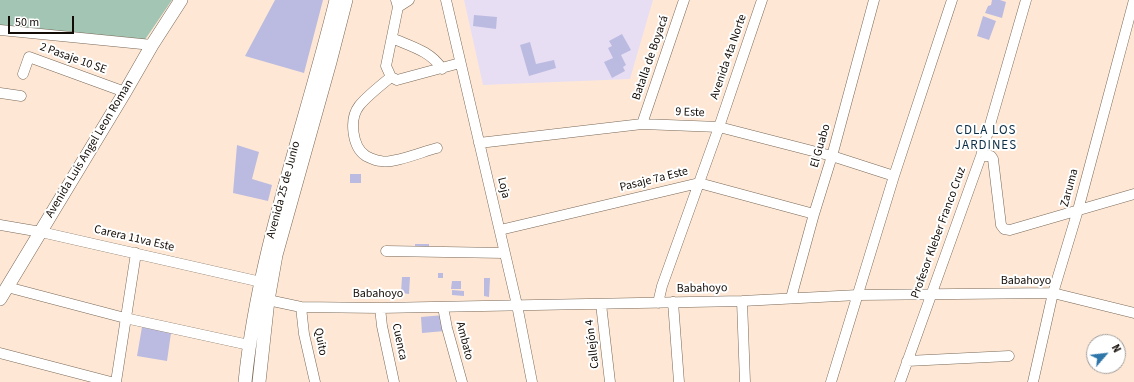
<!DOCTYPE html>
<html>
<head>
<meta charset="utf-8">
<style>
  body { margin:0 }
  #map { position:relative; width:1134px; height:382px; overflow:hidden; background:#fee8d5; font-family:"Source Sans 3",sans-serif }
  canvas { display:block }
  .north { position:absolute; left:1086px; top:334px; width:40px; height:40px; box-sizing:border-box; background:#fff; border:1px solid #a19e9b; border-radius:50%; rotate:62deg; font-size:11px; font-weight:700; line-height:16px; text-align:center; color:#130c06 }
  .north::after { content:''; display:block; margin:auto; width:14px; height:18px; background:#2e76aa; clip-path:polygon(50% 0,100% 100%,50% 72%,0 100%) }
  .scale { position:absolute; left:8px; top:16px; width:66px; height:18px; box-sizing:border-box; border:2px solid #130c06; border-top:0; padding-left:5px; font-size:12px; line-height:14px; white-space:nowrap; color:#130c06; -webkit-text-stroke:3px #fff; paint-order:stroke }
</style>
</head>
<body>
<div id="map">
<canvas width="1134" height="382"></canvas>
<div class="north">N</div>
<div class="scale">50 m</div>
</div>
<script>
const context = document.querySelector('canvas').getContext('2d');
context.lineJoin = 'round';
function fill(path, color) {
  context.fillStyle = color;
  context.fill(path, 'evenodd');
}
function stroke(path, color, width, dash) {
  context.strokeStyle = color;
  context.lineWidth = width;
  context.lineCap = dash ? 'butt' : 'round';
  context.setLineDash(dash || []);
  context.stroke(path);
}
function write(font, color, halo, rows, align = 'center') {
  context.font = font + ' "Source Sans 3",sans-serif';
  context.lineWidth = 4;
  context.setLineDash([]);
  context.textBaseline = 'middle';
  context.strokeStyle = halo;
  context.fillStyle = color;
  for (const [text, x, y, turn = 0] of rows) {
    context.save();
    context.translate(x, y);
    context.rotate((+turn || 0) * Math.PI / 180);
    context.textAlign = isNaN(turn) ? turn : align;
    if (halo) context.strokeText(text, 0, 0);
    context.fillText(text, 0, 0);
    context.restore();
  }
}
fill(new Path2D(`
  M464,0H653L630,79L483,85Z`), '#e8def3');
fill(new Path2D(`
  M0,0H172L142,44L0,30Z`), '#a2c5b4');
fill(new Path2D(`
  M275,0H323L304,73L245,56Z
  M992,0H1000L1006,2L1002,18L985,13L988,6L991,5Z
  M474,15L497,17L496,29L473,26Z
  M983,16L996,21L989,40L977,36Z
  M622,34L631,50L621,55L626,65L623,67L625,71L612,78L604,62L613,58L608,48L612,46L609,41Z
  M530,42L536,64L554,60L556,68L529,76L520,45Z
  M237,145L259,152L252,179L272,185L268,201L233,193Z
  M350,174H361V183H350Z
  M415,244H429V247H415Z
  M438,273H443V278H438Z
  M402,277H410L409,294L401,293Z
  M484,278H490L489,297L484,296Z
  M452,281H461V289H451Z
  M452,290L464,291V296L452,295Z
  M444,315L445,331L422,333L421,317Z
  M142,327L171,333L167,361L137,356Z`), '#bbbbe1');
const minor = new Path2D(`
  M396,0L398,7L386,66L391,77L397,80L460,63
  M446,0L517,305L532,382
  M398,7L409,0
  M0,30L152,45
  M392,38C410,46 431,51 442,69
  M23,74L29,57L125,92
  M391,77C381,85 366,97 359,106C349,119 352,147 366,156C370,158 377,161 381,161C393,164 424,151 437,148
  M0,93L21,96
  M642,124L684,0
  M479,143L642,124L719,127L832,156L894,176
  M981,156H991L993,159L1001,225L1004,229L1010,230L1134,194
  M0,225L41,232L261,282
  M500,230L699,183L814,214
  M386,251L504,253
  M7,287L125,318L249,345
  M791,298L814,214L832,156L874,0
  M268,300L301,307L380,308L742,301L858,295L1053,293L1134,313
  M742,301L745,382
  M673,302L679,382
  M658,303L662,286L719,127L762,0
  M601,304L610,382
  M301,307L304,334L315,382
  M443,307L447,328L462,382
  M380,308L382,326L394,382
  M0,353L111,382
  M907,361L1009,356
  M116,382L136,253
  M831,382L894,176L952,0
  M900,382L981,156L1026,0
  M1033,382L1053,293L1078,210L1134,0`);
const major = new Path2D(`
  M0,299L125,92L152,45L181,0
  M245,382C258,251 305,127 336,0
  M259,382L268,300L276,255L330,62L346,0`);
stroke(minor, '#7a6857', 11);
stroke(major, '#7a6857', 14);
stroke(minor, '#fff', 10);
stroke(major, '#fff', 13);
write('12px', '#130c06', '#fff', [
  ["Avenida 4ta Norte",729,57,-71],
  ["Batalla de Boyacá",651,58,-71],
  ["2 Pasaje 10 SE",73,59,20],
  ["9 Este",690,113,2],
  ["El Guabo",821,146,-74],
  ["Avenida Luis Angel Leon Roman",90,149,-59],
  ["Pasaje 7a Este",654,180,-14],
  ["Loja",503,188,76],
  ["Zaruma",1070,188,-75],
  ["Avenida 25 de Junio",284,190,-75],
  ["Profesor Kleber Franco Cruz",939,233,-70],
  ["Carera 11va Este",134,239,13],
  ["Babahoyo",1026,281],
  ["Babahoyo",702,289,-1],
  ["Babahoyo",378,294],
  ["Ambato",464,341,75],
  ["Quito",320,342,79],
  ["Cuenca",399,342,78],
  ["Callejón 4",593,344,-97]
]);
context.letterSpacing = '1px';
write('13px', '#0b2e47', '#fff', [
  ["CDLA LOS",986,131],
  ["JARDINES",986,146]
]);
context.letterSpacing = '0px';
</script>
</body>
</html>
